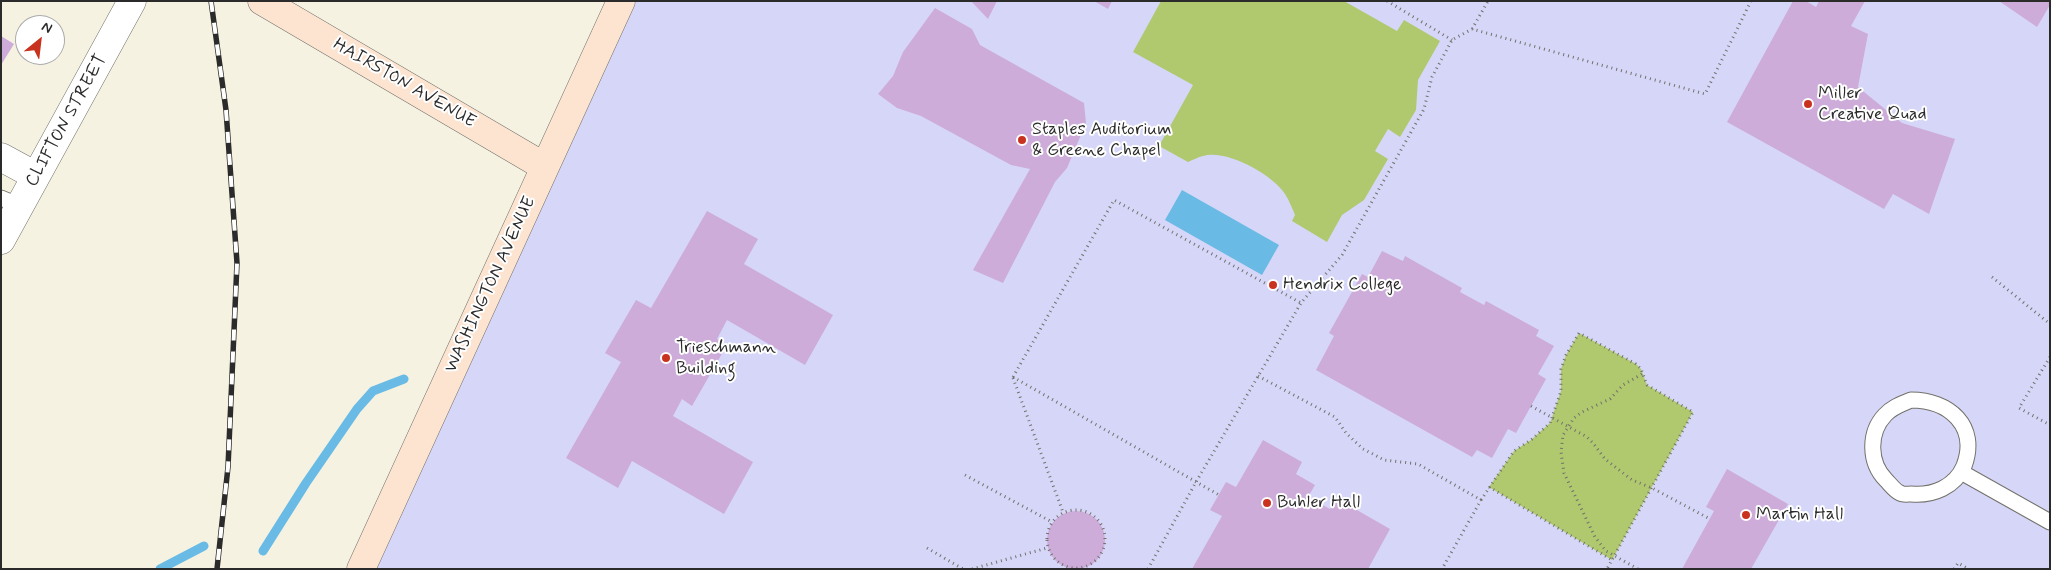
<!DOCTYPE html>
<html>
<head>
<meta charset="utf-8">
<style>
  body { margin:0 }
  #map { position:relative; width:2051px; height:570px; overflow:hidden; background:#f5f2e2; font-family:Mynerve,sans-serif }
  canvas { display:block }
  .frame { position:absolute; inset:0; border:2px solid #2b2b2b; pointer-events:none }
  .north { position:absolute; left:15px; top:15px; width:50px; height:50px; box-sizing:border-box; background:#fff; border:1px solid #aaa; border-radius:50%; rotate:29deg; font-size:14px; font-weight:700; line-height:20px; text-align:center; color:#2b2b2b }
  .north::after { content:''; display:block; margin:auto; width:18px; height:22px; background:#c8321e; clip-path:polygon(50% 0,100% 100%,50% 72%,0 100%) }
</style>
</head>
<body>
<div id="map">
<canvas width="2051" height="570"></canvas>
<div class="frame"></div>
<div class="north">N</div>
</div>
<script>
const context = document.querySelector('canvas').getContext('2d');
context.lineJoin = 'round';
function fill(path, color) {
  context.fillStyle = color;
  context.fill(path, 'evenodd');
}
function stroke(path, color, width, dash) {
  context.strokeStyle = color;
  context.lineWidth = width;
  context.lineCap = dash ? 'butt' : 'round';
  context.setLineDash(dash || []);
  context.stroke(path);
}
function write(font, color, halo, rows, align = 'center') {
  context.font = font + ' Mynerve,sans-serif';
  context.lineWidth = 4;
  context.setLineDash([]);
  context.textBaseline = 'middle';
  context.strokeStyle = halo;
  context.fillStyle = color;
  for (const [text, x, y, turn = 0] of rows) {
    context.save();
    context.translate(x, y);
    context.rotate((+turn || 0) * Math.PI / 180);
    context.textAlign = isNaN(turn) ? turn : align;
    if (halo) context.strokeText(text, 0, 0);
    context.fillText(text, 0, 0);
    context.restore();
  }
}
fill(new Path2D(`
  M630,1H2050V569H361Z`), '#d6d7f8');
fill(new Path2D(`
  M1161,1H1344L1397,31L1404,20L1440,41L1418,80L1416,110L1400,137L1388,129L1375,151L1388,159L1364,200L1342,215L1327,242L1292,221L1295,215C1292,208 1289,200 1285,194C1272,174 1226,149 1203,156C1198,157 1193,160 1188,162L1159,146L1193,85L1133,52Z
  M1579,333L1636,364L1641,369L1647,385L1693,412L1612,560L1489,487L1514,451L1531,440L1550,423L1561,391V369L1566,355Z`), '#b0c96f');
fill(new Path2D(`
  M1182,190L1279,245L1262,275L1165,220Z`), '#69bae4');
stroke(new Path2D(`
  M263,551L306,483L357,409L373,391L404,379
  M160,569L204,546`), '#69bae4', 9);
fill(new Path2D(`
  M971,1H997L988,19Z
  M1094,1H1112L1108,9Z
  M1793,1H1806L1816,7L1819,1H1865L1851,26L1868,34L1858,87L1902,123L1955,139L1929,214L1893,194L1884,209L1727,122Z
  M1999,1H2050V5L2037,27Z
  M935,8L972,29L980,45L1084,103L1086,123L1067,168L1055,182L1003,283L973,270L1030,169L1011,165L921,116L897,108L878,94L893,76L903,52Z
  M1,36L14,44L1,65Z
  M707,211L758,239L744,264L833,315L805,365L727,320L717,339L727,345L692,406L682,399L673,416L753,462L724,514L632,461L618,488L566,458L621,362L605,353L636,300L651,308Z
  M1382,251L1403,261L1405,256L1462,288L1460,292L1484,305L1486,301L1539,330L1536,336L1554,346L1538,374L1546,379L1516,433L1508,429L1492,458L1477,450L1472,457L1316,370L1334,336L1329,333L1362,274L1368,277Z
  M1263,440L1302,462L1296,474L1315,485L1308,497L1330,509L1336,498L1390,529L1368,569H1192L1222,516L1210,510L1226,482L1236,487Z
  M1727,469L1788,504L1751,569H1682L1714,511L1706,507Z
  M1047 540a29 29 0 1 1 58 0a29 29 0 1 1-58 0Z`), '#cdacda');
const lane = new Path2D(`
  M1,198L20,206
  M1911,400C1949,400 1979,426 1964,466C1955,487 1933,496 1911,494C1908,494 1903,495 1900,493C1895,491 1890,484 1886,480C1869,463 1868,433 1885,415C1892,407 1902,404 1911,400Z
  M1961,472L2050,522`);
const street = new Path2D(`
  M1,157L36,176
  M1,240L132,1`);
const secondary = new Path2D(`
  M262,1L545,167
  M361,569L621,1`);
stroke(lane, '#72716b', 17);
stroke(street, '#72716b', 29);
stroke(secondary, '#72716b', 29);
stroke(new Path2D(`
  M1387,1L1452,40
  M1472,29L1488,1
  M1992,277L2050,324
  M2050,357L2019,408L2050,425
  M1258,376L1335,417L1346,433L1363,449L1373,454L1384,460L1418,464L1481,500L1442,569
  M1013,377L1114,200L1301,303
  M1013,377L1219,495
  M1013,378L1063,512
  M1531,406L1587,437L1593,443L1605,459L1632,480L1652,488L1710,519
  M965,475L1052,522
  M1489,487L1612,560
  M1481,500L1514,451L1531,440L1550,423L1561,391V369L1566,355L1579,333L1636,364L1641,369L1647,385L1693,412L1607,569
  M1047 539a29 29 0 1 1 58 0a29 29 0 1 1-58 0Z
  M927,548L963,569
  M972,569L1047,548
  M1148,569L1196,482L1301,303L1342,255L1424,109L1432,77L1452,40L1472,29L1705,94L1751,1
  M1638,569L1606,551L1595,537L1564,473L1561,452L1563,435L1574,418L1582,412L1610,399L1623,385L1642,374
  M1954,569L1958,563L1969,569`), '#72716b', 3, [1, 4]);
stroke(lane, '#fff', 15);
stroke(street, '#fff', 28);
stroke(secondary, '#fde4d1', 28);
const rail = new Path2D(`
  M211,1L226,110L237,263L228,467L217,569`);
stroke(rail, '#2b2b2b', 5.5);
stroke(rail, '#fff', 4, [11]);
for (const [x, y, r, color] of [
  [1808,104,5,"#c8321e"],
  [1022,140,5,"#c8321e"],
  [1273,285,5,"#c8321e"],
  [666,358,5,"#c8321e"],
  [1267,503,5,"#c8321e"],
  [1746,515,5,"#c8321e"]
]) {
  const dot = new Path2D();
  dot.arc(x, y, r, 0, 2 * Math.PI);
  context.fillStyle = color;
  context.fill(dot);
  stroke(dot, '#fff', 2);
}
write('18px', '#2b2b2b', '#fff', [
  ["HAIRSTON AVENUE",404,84,30],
  ["CLIFTON STREET",67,121,-61],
  ["WASHINGTON AVENUE",491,285,-65]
]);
write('18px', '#2b2b2b', '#fff', [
  ["Miller",1818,94],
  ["Creative Quad",1818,115],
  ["Staples Auditorium",1032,130],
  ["& Greene Chapel",1032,151],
  ["Hendrix College",1283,285],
  ["Trieschmann",676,348],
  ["Building",676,369],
  ["Buhler Hall",1277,503],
  ["Martin Hall",1756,515]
], 'left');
</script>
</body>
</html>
